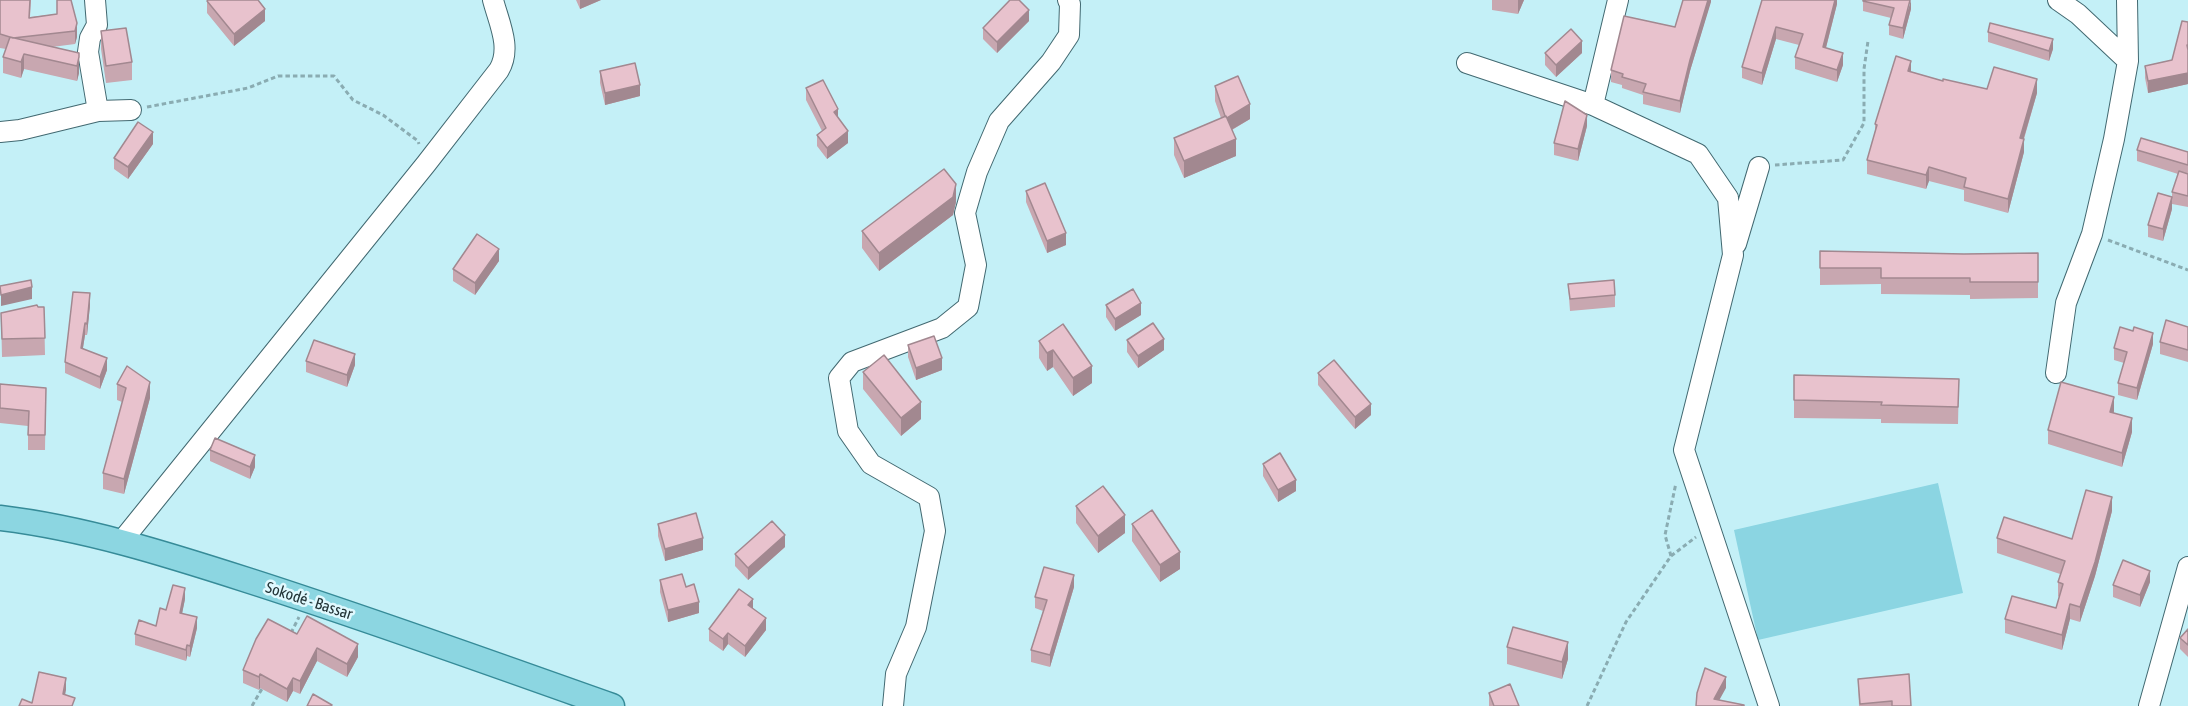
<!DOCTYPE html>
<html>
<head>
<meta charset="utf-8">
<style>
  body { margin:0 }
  canvas { display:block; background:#c4f0f7 }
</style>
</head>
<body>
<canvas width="2188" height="706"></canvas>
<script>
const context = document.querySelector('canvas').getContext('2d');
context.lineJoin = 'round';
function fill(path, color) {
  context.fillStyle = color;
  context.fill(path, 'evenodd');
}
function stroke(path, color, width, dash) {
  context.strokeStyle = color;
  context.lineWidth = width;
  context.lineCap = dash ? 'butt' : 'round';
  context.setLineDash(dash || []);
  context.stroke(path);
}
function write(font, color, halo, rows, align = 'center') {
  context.font = font + ' "Asap Condensed",sans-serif';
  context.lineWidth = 5;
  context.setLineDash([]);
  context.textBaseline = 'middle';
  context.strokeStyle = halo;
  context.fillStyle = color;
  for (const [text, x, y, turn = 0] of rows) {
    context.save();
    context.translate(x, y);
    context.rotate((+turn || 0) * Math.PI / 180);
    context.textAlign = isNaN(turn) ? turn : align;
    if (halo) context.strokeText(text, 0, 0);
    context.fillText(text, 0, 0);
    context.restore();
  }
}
fill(new Path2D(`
  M1938,483L1963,593L1758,640L1734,530Z`), '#8bd5e2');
const minor = new Path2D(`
  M95,0L97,25L90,38L88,52L98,111
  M2058,0L2078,14L2128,61
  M1467,63L1593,105L1698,154L1728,198L1733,255L1684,450L1769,706
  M1593,105L1618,0
  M0,132L20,130L98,111L131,110
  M1736,244L1759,167
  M2056,373L2066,303L2092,234L2114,139L2128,61L2127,0
  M121,542L426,164L499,70C512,48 499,23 493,0
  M893,706L896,674L916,627L935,531L929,497L871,464L848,431L839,378L852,362L942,328L968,307L976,265L965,213L977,172L999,121L1051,62L1069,35L1070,4L1068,0
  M2149,706L2188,567`);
const major = new Path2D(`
  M0,518C84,528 166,554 247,580C369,619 490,663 612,706`);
stroke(minor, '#426971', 22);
stroke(major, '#368b98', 27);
stroke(new Path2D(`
  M147,107L248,88L278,76H334L353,100L383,115L418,141L419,144
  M1775,165L1843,160L1864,123V69L1868,41
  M2108,240L2188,270
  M1671,556L1696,537
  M291,633L299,617
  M252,706L263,687
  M1587,706L1626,622L1671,556L1665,535L1676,483`), '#8aacb2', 3, [4.5, 3]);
stroke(minor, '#fff', 20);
stroke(major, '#8cd6e1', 24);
fill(new Path2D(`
  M0,0H31L30,17L57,14L71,0L77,37L75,44L52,47L79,53V73L77,81L24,69L21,78L3,73V57L6,49L0,48Z
  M576,0H601L580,9Z
  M1492,0H1524L1518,14L1492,10Z
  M1711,0L1690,71L1680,113L1643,104V95L1622,88V85L1611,82V70L1675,27Z
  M1762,0H1837V4L1826,48L1843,65L1837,82L1795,69V57L1799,45L1776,39L1762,85L1742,78V67Z
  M1863,0L1911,9L1903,39L1889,35V25L1891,18L1863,11Z
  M207,1L265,21L234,46L207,13Z
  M1029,21L997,53L983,39V28Z
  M2188,22V84L2148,93L2145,78V66L2172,60Z
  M101,31L132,62V80L106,83L101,49Z
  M1988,32L2053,49L2049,61L1988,42Z
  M1545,53H1582L1556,77L1545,65Z
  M600,71L640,96L605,105L600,83Z
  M1911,72L1943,81L1987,89L2037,93L2024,139V152L2008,213L1964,201V190L1929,181L1926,189L1867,174V160L1875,131V124Z
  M1215,86L1250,119L1232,130L1236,156L1184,178L1174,155V138L1221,118L1215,101Z
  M806,88L838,117L848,143L827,159L817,146V135L822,131L806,100Z
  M1587,126L1578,161L1554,155V143Z
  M153,144L128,179L114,169V158Z
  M2137,150L2188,152V207L2172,204V192L2178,174L2137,161Z
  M1026,191L1066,245L1047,253L1026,202Z
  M956,202L953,215L879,271L862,248V231Z
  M2172,209L2163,241L2148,237V225Z
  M1820,251L1964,254L2038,253V298L1970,299V295L1881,294V284L1820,285Z
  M499,261L475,295L453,281V269Z
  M1568,284L1615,295V307L1570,311Z
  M90,305L87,335H85L83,348L107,370L100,389L65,373V362Z
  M1106,305L1141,315L1115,331L1106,317Z
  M38,307H44L45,355L2,357L1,313Z
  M1063,324L1092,383L1073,396L1053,367L1047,371L1039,358V341Z
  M2188,327V362L2160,354V342Z
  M1127,340L1164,350L1138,368L1127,352Z
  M2153,344L2137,400L2118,395V383L2124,363L2114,360V348Z
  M908,345L942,370L916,380L908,357Z
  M306,361L355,365L347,387L306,372Z
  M863,372L921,419L901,436L863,389Z
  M1318,373L1371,415L1355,429L1318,385Z
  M1794,375L1959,379L1958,424L1881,423V419L1794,418Z
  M0,384L46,388L45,450H28V426L0,423Z
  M117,384L150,398L124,494L103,489V473L122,402L117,400Z
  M2114,411V413L2132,432L2122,467L2048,444V430Z
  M210,450L255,467L250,479L210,461Z
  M1263,464L1296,491L1278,502L1263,476Z
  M1076,506L1125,533L1098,553L1076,523Z
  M2112,511L2095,576L2080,622L2070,619L2062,650L2005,633V619L2056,608L2059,597L2058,596V582L2060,574L1997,553V538L2072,539Z
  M658,524L703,550L665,561L658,536Z
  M1132,524L1180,569L1160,582L1132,541Z
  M785,547L748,580L735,566V554Z
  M660,580L686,587L699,613L668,622L660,592Z
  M2150,582L2140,607L2113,597V585Z
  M1074,587L1050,667L1031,662V650L1043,611L1035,608V597Z
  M185,599L182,613L197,628L190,657L187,656L186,661L135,645V634L156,626L166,610Z
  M753,608L766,630L745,657L728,644L723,651L709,641V629Z
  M2188,629V657L2180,649V638Z
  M297,634L358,657L347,677L317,661L300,694L293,691L287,702L260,688L259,690L243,683V670Z
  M1507,647L1568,659L1562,679L1507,664Z
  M1858,679L1911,706H1859Z
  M1489,693L1519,706H1489Z`), '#c8a7b0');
fill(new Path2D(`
  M580,0H601L580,9Z
  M1518,0H1524L1518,14Z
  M1708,0H1711V2L1690,71L1680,113V101L1690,60Z
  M1835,0H1837V4L1823,59V47Z
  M1911,0V9L1903,39V28Z
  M265,9V21L234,46V34Z
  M1029,10V21L997,53V42Z
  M77,23V37L75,44V31Z
  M1776,27V39L1762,85V73Z
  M2053,39V49L2049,61V51Z
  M1582,41V53L1556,77V65Z
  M1843,53V65L1837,82V70Z
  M24,54V69L21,78V62Z
  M79,57V73L77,81V66Z
  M1911,61V75L1908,71Z
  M2188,73V84L2148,93V81Z
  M2037,79V93L2020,151V138Z
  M640,85V96L605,105V93Z
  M1250,104V119L1226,133V118Z
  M838,109V121L834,112Z
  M1587,115V126L1578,161V149Z
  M848,131V143L827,159V148Z
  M153,132V144L128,179V167Z
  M1236,139V156L1184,178V161Z
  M2024,139V152L2008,213V199Z
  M1929,167V181L1926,189V175Z
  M956,184V202L953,215L879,271V253Z
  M2172,197V209L2163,241V229Z
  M1066,233V245L1047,253V241Z
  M499,249V261L475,295V283Z
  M32,287V299L1,306V295Z
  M90,293V305L87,335V324Z
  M1141,303V315L1115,331V319Z
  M85,323V335L81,360V348Z
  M2153,333V344L2137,400V388Z
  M1164,339V350L1138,368V356Z
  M1053,350V367L1047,371V353Z
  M355,354V365L347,387V375Z
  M107,358V370L100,389V377Z
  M942,358V370L916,380V368Z
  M1092,366V383L1073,396V378Z
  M150,382V398L124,494V479Z
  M2114,397V411L2110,426V412Z
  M921,402V419L901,436V418Z
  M1371,404V415L1355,429V417Z
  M2132,418V432L2122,467V453Z
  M255,455V467L250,479V467Z
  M1296,480V491L1278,502V490Z
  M2112,497V511L2095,576L2080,622V607Z
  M1125,515V533L1098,553V536Z
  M785,535V547L748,580V568Z
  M703,538V550L665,561V549Z
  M1180,552V569L1160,582V565Z
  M2150,571V582L2140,607V595Z
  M1074,575V587L1050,667V655Z
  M185,588V599L180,624V613Z
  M753,599V611L748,605Z
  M699,602V613L668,622V610Z
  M2070,604V619L2062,650V635Z
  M197,617V628L190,657V646Z
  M766,618V630L745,657V646Z
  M728,633V644L723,651V639Z
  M1568,642V659L1562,679V662Z
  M358,644V657L347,677V664Z
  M187,645V656L186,661V650Z
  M317,648V661L300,694V681Z
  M260,674V688L259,690V677Z
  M1726,677V688L1716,706L1714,699Z
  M66,678V690L63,706V694Z
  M293,678V691L287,702V689Z`), '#a28890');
const building = new Path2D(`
  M0,0H30L29,18L57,14V0H71L77,23L75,31L13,38L0,34Z
  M208,0H258L265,9L234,34L207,1Z
  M1010,0H1019L1029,10L997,42L983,28Z
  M1683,0H1708L1690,60L1680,101L1643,92L1646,84L1622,77L1623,74L1611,70L1624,16L1675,27Z
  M1762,0H1835L1823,47L1843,53L1837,70L1795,57L1803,34L1776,27L1762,73L1742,67Z
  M1863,0H1910L1903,28L1889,25L1894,8L1863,1Z
  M2182,21L2188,22V45H2187L2188,50V73L2148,81L2145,66L2172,60Z
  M1990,23L2053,39L2049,51L1988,32Z
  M126,28L132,62L106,66L101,31Z
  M1571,29L1582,41L1556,65L1545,53Z
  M10,37L79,53V57L77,66L24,54L21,62L3,57Z
  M1896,56L1911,61L1908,71L1943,81V79L1987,89L1994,67L2037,79L2020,138L2024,139L2008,199L1964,187L1966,178L1929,167L1926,175L1867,160L1877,125L1875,124Z
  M635,63L640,85L605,93L600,71Z
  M1238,76L1250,104L1227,118L1225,116L1215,86Z
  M823,80L838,109L834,112L848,131L827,148L817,135L826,128L806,88Z
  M1565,101L1587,115L1578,149L1554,143Z
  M1226,116L1236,139L1184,161L1174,138Z
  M138,122L153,132L128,167L114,158Z
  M2141,138L2188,152V165L2137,150Z
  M944,169L956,184L953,197L879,253L862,231Z
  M2179,171L2188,174V196L2172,192Z
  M1045,183L1066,233L1047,241L1026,191Z
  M2158,193L2172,197L2163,229L2148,225Z
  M477,234L499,249L475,283L453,269Z
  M1820,251L1964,254L2038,253V282H1970V278H1881V268H1820Z
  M31,280L32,287L1,295L0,286Z
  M1614,280L1615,295L1570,299L1568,284Z
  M1133,289L1141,303L1115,319L1106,305Z
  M73,292L90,293L87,324L85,323L81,348L107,358L100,377L65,362Z
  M37,305L38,307H44L45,338L2,339L1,313Z
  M2166,320L2188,327V350L2160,342Z
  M1153,323L1164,339L1138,356L1127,340Z
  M1063,324L1092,366L1073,378L1053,350L1047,353L1039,341Z
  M2120,327L2133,331L2134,327L2153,333L2137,388L2118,383L2127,352L2114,348Z
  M934,336L942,358L916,368L908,345Z
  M314,340L355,354L347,375L306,361Z
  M884,355L921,402L901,418L863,372Z
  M1334,360L1371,404L1355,417L1318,373Z
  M127,366L150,382L124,479L103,473L126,388L117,384Z
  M1794,375L1959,379L1958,407L1881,405L1882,402L1794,400Z
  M2061,382L2114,397L2110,412L2132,418L2122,453L2048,430Z
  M0,384L46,388L45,435H28L29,411L0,408Z
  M215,438L255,455L250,467L210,450Z
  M1280,453L1296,480L1278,490L1263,464Z
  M1103,486L1125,515L1098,536L1076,506Z
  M2086,490L2112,497L2095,562L2080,607L2070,604L2062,635L2005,619L2012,596L2056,608L2063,584L2058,582L2065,561L1997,538L2004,517L2072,539Z
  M1152,510L1180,552L1160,565L1132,524Z
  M696,513L703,538L665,549L658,524Z
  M772,521L785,535L748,568L735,554Z
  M2123,560L2150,571L2140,595L2113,585Z
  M1044,567L1074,575L1050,655L1031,650L1047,600L1035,597Z
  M682,574L686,587L694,584L699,602L668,610L660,580Z
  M173,585L185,588L180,613L197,617L190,646L187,645L186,650L135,634L139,620L156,626L160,608L166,610Z
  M739,589L753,599L748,605L766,618L745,646L728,633L723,639L709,629Z
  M307,616L358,644L347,664L317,648L300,681L293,678L287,689L260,674L259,677L243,670L256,639L268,619L297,634Z
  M1513,627L1568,642L1562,662L1507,647Z
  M2188,629V645L2180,638Z
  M1705,668L1726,677L1714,699L1744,705V706H1696L1697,693Z
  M39,672L66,678L63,694L75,698L72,706H19L22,699L32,703Z
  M1909,674L1911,706H1892V701L1860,704L1858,679Z
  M1510,684L1519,706H1494L1489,693Z
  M313,694L332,705L331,706H307Z`);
fill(building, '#e8c2cd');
stroke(building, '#a28890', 1.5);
write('16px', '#223336', '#e0f9fe', [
  ["Sokodé - Bassar",309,601,18]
]);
</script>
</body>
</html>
